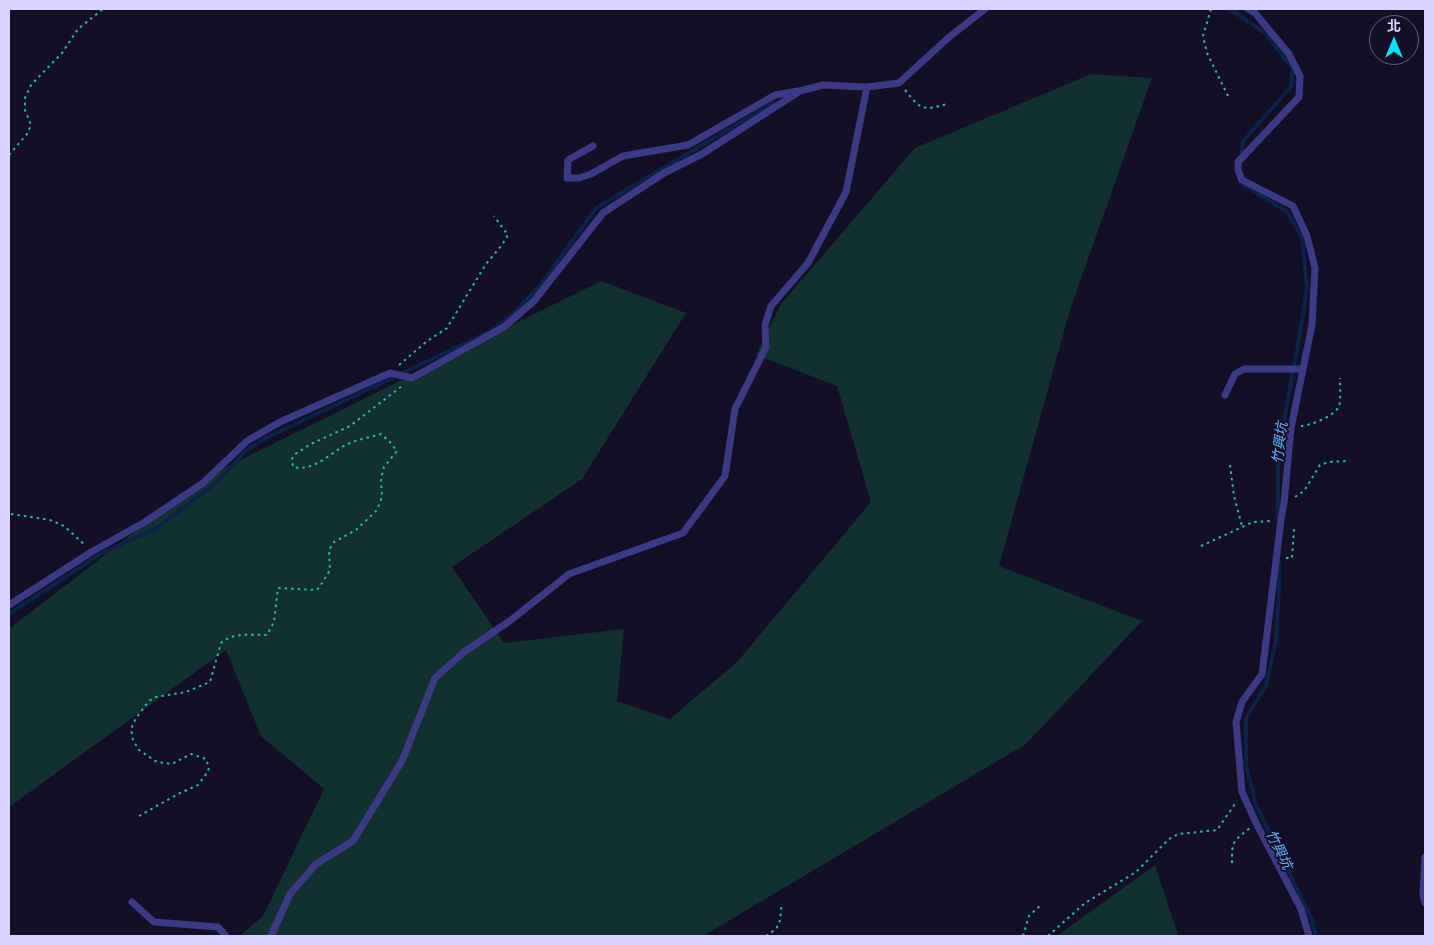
<!DOCTYPE html>
<html>
<head>
<meta charset="utf-8">
<style>
  body { margin:0 }
  #map { position:relative; width:1434px; height:945px; overflow:hidden; background:#130f26; font-family:Roboto,"Noto Sans TC",sans-serif }
  canvas { display:block }
  .frame { position:absolute; inset:0; border:10px solid #d9d4ff; pointer-events:none }
  .north { position:absolute; left:1369px; top:15px; width:50px; height:50px; box-sizing:border-box; background:#130f26; border:1px solid #625e7d; border-radius:50%; rotate:0deg; font-size:14px; font-weight:700; line-height:20px; text-align:center; color:#d9d4ff }
  .north::after { content:''; display:block; margin:auto; width:18px; height:22px; background:#00e5ff; clip-path:polygon(50% 0,100% 100%,50% 72%,0 100%) }
</style>
</head>
<body>
<div id="map">
<canvas width="1434" height="945"></canvas>
<div class="frame"></div>
<div class="north">北</div>
</div>
<script>
const context = document.querySelector('canvas').getContext('2d');
context.lineJoin = 'round';
function fill(path, color) {
  context.fillStyle = color;
  context.fill(path, 'evenodd');
}
function stroke(path, color, width, dash) {
  context.strokeStyle = color;
  context.lineWidth = width;
  context.lineCap = dash ? 'butt' : 'round';
  context.setLineDash(dash || []);
  context.stroke(path);
}
function write(font, color, halo, rows, align = 'center') {
  context.font = font + ' Roboto,"Noto Sans TC",sans-serif';
  context.lineWidth = 4;
  context.setLineDash([]);
  context.textBaseline = 'middle';
  context.strokeStyle = halo;
  context.fillStyle = color;
  for (const [text, x, y, turn = 0] of rows) {
    context.save();
    context.translate(x, y);
    context.rotate((+turn || 0) * Math.PI / 180);
    context.textAlign = isNaN(turn) ? turn : align;
    if (halo) context.strokeText(text, 0, 0);
    context.fillText(text, 0, 0);
    context.restore();
  }
}
fill(new Path2D(`
  M1091,74L1152,78L1070,310L999,566L1142,621L1026,744L703,936H240L263,916L324,789L261,736L226,650L9,807V629L206,477L601,281L686,313L582,479L452,567L504,643L624,629L617,701L670,719L737,662L871,502L837,386L756,355L781,304L915,148Z
  M1155,865L1178,935L1175,936H1057Z`), '#12302f');
stroke(new Path2D(`
  M1230,9L1265,33L1293,69L1291,87L1243,141L1241,159
  M1239,180L1244,186L1254,191L1287,212L1302,238L1307,288L1298,344L1278,454V518
  M1279,562V588L1276,641L1266,685L1246,718V765L1256,805L1312,920L1316,936
  M9,614L102,553L157,528L217,482L245,451L266,438L487,333L512,315L539,287L596,208L773,103`), '#0c2248', 4);
stroke(new Path2D(`
  M1211,9L1203,36L1207,53L1228,96
  M905,90C921,110 923,111 947,104
  M9,155L27,134L31,125L25,110V98L31,85L62,53L78,29L103,9
  M399,365L426,342L447,328L486,264L502,245L508,235L494,216
  M1301,426C1311,425 1334,417 1339,406C1341,400 1340,384 1340,378
  M1230,465L1234,496L1242,526
  M1295,497L1304,491L1320,465L1329,462L1347,461
  M11,514L50,520L64,526L85,545
  M1201,546L1253,522L1271,521
  M1286,558H1292L1294,529
  M139,816L178,794L198,785L207,773L209,768L206,759L191,754L172,764L157,762L139,750L133,740L131,729L136,718L149,701L156,697L186,692L210,682L221,643C233,632 252,635 267,635L274,622L278,588L316,590L319,588L330,570L329,550L334,542L356,530L377,510L382,497L381,479L384,467L397,451L390,442L381,434C371,437 359,439 350,443C331,451 316,472 293,467L292,459L295,454L311,444L350,426L402,386
  M1232,863C1232,841 1232,842 1250,828
  M766,936C783,926 779,921 782,903
  M1023,936L1029,916L1042,904
  M1048,936L1085,903L1136,872L1169,839L1178,834L1217,830L1237,801`), '#2fb8b0', 2, [2.5, 4]);
stroke(new Path2D(`
  M1248,9L1255,13L1289,54L1300,76L1299,97L1238,162V170L1242,180L1293,206L1307,236L1315,268L1312,325L1291,428L1284,503L1281,520L1262,674L1242,702L1236,722L1242,792L1256,823L1301,909L1309,936
  M593,146L568,160L567,178H579L591,174L623,156L688,145L775,95L798,91
  M1225,395L1235,374L1244,369H1303
  M9,605L93,551L145,522L203,483L247,441L280,422L390,373L412,378L504,327L534,301L603,213L664,173L702,154L800,91L823,85L867,87L899,83L948,38L985,9
  M1425,857L1423,895L1425,903
  M132,902L154,922L218,927L226,936
  M271,936L290,894L316,864L353,841L402,761L435,678L464,652L511,620L569,574L683,533L725,476L735,409L766,347L765,325L771,306L808,263L846,192L867,87`), '#3d3a85', 7);
write('italic 14px', '#62b6ff', '#130f26', [
  ["竹興坑",1281,443,-83],
  ["竹興坑",1278,850,64]
]);
</script>
</body>
</html>
